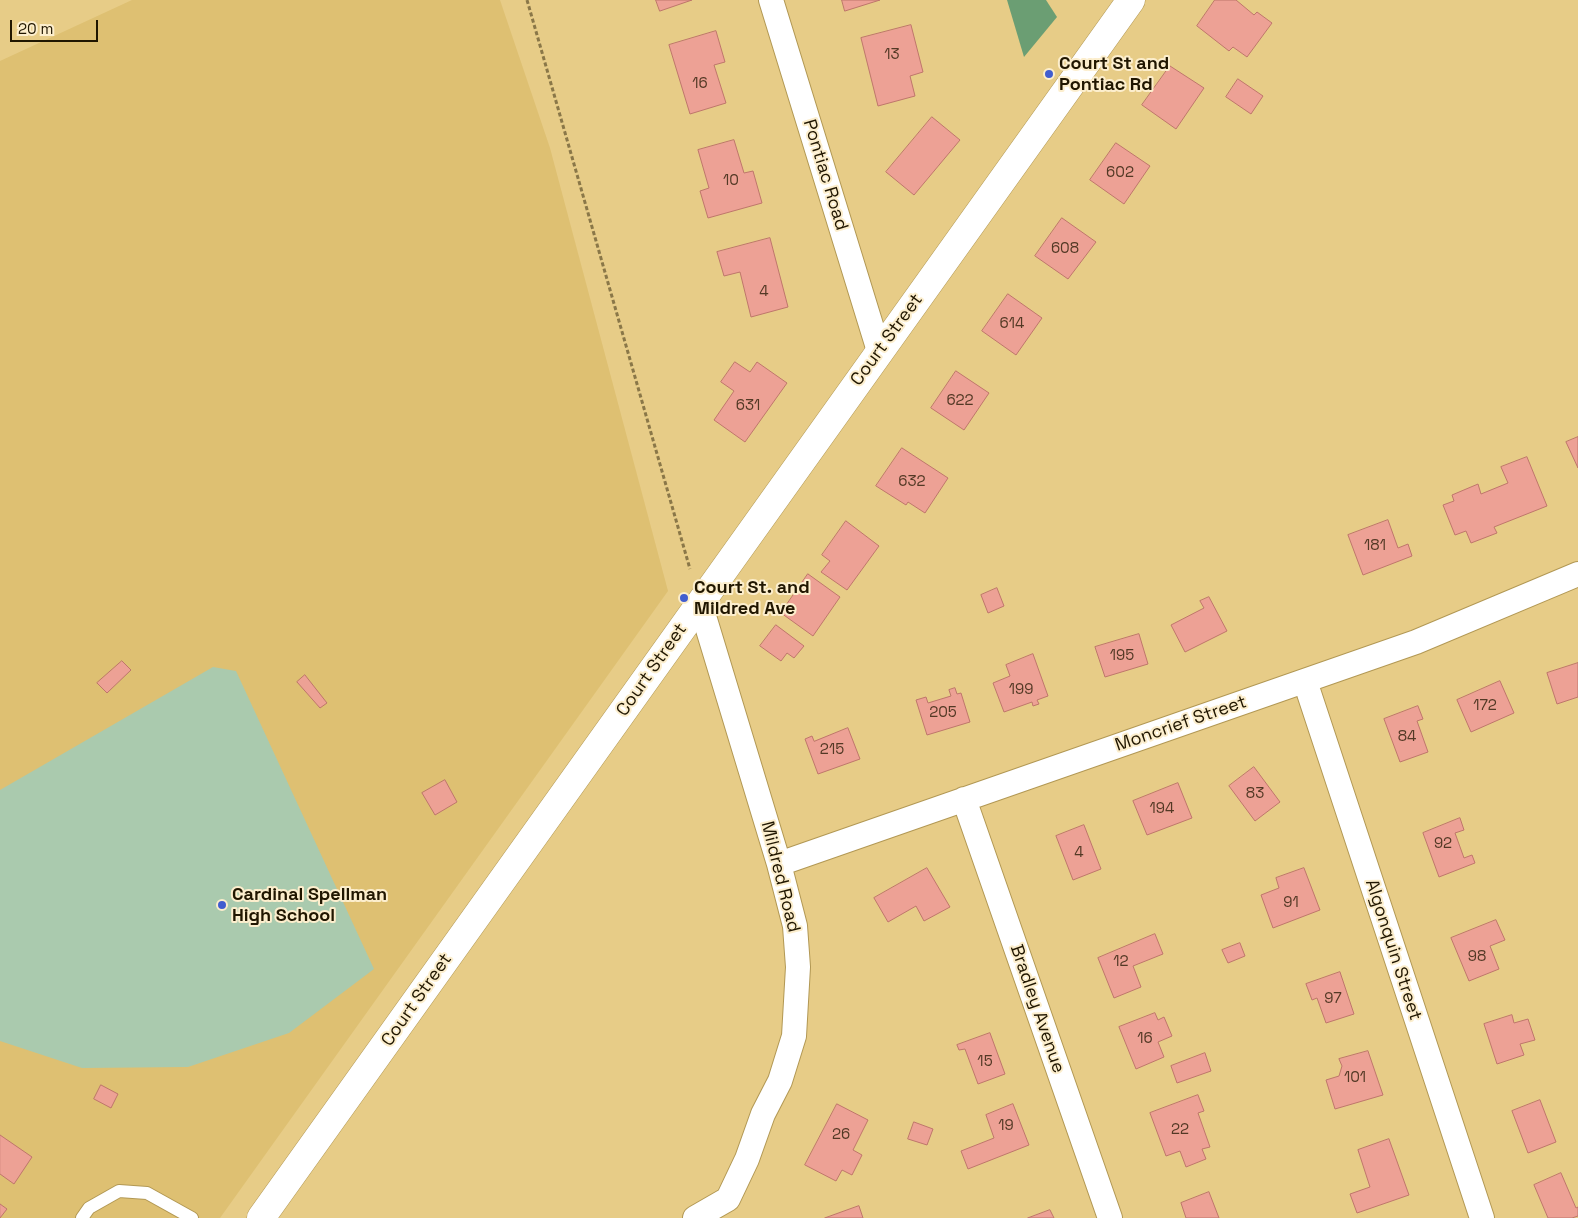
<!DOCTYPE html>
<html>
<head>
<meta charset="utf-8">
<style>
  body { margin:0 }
  #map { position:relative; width:1578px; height:1218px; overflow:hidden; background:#e7cc87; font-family:"Space Grotesk",sans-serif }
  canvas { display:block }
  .scale { position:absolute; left:10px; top:20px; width:88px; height:22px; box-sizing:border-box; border:2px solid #201600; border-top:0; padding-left:6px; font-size:15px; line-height:18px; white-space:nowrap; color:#201600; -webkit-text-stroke:4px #fceecd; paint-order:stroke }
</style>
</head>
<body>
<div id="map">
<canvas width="1578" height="1218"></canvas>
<div class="scale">20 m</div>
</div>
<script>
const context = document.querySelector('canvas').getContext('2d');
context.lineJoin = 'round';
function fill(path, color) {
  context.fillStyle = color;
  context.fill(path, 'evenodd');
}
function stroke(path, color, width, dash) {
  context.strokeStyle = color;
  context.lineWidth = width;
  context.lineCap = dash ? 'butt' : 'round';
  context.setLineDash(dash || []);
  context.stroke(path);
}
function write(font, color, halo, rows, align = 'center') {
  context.font = font + ' "Space Grotesk",sans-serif';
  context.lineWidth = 4;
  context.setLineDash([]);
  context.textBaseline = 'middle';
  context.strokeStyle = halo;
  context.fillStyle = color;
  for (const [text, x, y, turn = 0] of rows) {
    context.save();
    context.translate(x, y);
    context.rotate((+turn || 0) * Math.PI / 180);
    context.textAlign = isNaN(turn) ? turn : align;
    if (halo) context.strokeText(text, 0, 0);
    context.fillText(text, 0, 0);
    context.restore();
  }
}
fill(new Path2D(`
  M132,0H500L550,148L668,591L220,1218H0V61Z`), '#dec072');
fill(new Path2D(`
  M213,667L236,671L374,969L289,1033L188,1067L82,1068L0,1041V790Z`), '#aacaae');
fill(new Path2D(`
  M1007,0H1046L1057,17L1024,57Z`), '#6b9e73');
const building = new Path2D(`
  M656,0H692L660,11Z
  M842,0H880L845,11Z
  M1215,0H1236L1254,15L1257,12L1272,23L1247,57L1233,47L1229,51L1197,26Z
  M911,25L923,72L910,76L915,96L878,106L861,38Z
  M716,31L725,62L714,65L726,103L690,114L669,45Z
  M1170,66L1204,88L1176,129L1142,105Z
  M1238,79L1263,96L1251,114L1226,97Z
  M932,117L960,140L914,195L886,172Z
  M734,140L744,173L753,171L762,203L708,218L700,191L709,188L698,150Z
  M1116,143L1150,166L1124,204L1090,180Z
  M1062,218L1096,242L1068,279L1035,256Z
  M770,238L788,307L751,317L740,272L724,276L717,252Z
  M1008,294L1042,318L1016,355L982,331Z
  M735,362L750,372L757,362L787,383L745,442L714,420L734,391L721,382Z
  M956,371L989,393L964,430L931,408Z
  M1578,437V468L1566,442Z
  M902,448L948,478L925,513L908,502L906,505L876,486Z
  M1527,457L1547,506L1494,527L1497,533L1471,543L1466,531L1455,535L1443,505L1454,501L1452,495L1478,484L1481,494L1508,483L1501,467Z
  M1388,520L1398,548L1408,544L1412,556L1363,575L1348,535Z
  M846,521L879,546L847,590L821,572L830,561L822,555Z
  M808,574L840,597L813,636L781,613Z
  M997,588L1004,606L988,613L981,595Z
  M1209,597L1227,631L1185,652L1171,625L1204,608L1200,601Z
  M776,625L804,646L794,658L787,653L781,661L760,646Z
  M1139,634L1148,664L1105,677L1095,647Z
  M1033,654L1048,696L1037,700L1039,704L1033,706L1032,702L1004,712L993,683L1010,676L1006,665Z
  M122,661L131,670L107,693L97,683Z
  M1578,663V697L1557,704L1547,673Z
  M305,675L327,703L320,708L297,682Z
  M1500,681L1514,713L1471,732L1457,700Z
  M955,688L957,694L961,693L970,722L927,735L916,700L926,697L928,703L951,696L949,690Z
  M1418,706L1423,719L1417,721L1428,752L1400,762L1384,719Z
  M848,728L860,759L818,774L805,739L812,736L814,741Z
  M1254,767L1280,802L1255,821L1229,786Z
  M445,780L457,802L435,815L422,793Z
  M1178,783L1192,818L1147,835L1133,801Z
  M1460,818L1464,830L1455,833L1464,858L1472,855L1475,863L1439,877L1423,833Z
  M1084,825L1101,869L1073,880L1056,836Z
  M927,868L950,907L924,921L916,906L888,922L874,898Z
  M1304,868L1320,910L1273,928L1261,895L1279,888L1276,878Z
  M1496,920L1505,940L1490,946L1499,969L1469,981L1451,938Z
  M1155,934L1163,954L1133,966L1141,987L1114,998L1098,958Z
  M1240,943L1245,956L1228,963L1222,950Z
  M1340,972L1354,1014L1326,1023L1317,998L1312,1000L1306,984Z
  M1155,1013L1158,1020L1164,1017L1172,1036L1158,1042L1164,1057L1136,1069L1119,1027Z
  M1512,1015L1514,1023L1528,1019L1535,1040L1520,1044L1524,1055L1497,1064L1484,1024Z
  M990,1033L1005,1074L978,1084L965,1049L959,1050L957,1045Z
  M1368,1051L1383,1095L1335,1109L1326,1080L1339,1076L1342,1066L1339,1059Z
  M1205,1053L1211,1071L1177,1083L1171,1066Z
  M101,1085L118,1094L111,1108L94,1099Z
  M1198,1095L1204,1111L1198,1113L1210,1147L1202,1149L1206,1159L1186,1167L1180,1151L1166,1156L1150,1113Z
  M1540,1100L1556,1142L1528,1153L1512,1111Z
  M837,1104L868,1120L853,1150L862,1155L852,1175L842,1170L836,1181L805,1165Z
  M1013,1104L1029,1145L968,1169L961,1151L994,1138L986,1115Z
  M914,1122L933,1129L927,1145L908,1139Z
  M0,1135L32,1157L14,1184L0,1174Z
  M1389,1139L1409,1195L1357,1213L1350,1194L1370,1187L1358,1150Z
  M1561,1173L1576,1208L1578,1207V1216L1572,1218H1548L1534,1185Z
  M1209,1192L1219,1218H1186L1181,1203Z
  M0,1204L7,1209L0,1218Z
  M859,1206L863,1218H825Z
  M1050,1210L1054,1218H1028Z`);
fill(building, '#eda195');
stroke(building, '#be766b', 1);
const service = new Path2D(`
  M82,1218L89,1208L119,1191L147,1193L192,1218`);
const minor = new Path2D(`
  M771,0L879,351
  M1305,681L1482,1218
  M964,799L1110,1218
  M779,864L1416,642L1578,574
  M695,1218L728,1199L747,1159L763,1114L780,1081L794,1036L798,967L795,926L779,864L700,603`);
const tertiary = new Path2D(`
  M261,1218L1131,0`);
stroke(service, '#b29854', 14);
stroke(minor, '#b29854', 26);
stroke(tertiary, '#b29854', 29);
stroke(new Path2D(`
  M527,0L690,569`), '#8a7748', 3, [4, 2.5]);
stroke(service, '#fff', 12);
stroke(minor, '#fff', 24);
stroke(tertiary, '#fff', 28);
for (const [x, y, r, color] of [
  [1049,74,5,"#415dcf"],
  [684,598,5,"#415dcf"],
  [222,905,5,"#415dcf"]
]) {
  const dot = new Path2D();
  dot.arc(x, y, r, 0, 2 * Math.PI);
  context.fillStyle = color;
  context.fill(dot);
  stroke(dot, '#fceecd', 2);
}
write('15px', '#533925', null, [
  ["13",892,55],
  ["16",700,84],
  ["602",1120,173],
  ["10",731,181],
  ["608",1065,249],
  ["4",764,292],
  ["614",1012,324],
  ["622",960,401],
  ["631",748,406],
  ["632",912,482],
  ["181",1375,546],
  ["195",1122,656],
  ["199",1021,690],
  ["172",1485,706],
  ["205",943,713],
  ["84",1407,737],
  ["215",832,750],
  ["83",1255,794],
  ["194",1162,809],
  ["92",1443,844],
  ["4",1079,853],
  ["91",1291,903],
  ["98",1477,957],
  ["12",1121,962],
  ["97",1333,999],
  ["16",1145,1039],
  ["15",985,1062],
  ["101",1355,1078],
  ["19",1006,1126],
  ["22",1180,1130],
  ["26",841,1135]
]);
write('bold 18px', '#201600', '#fceecd', [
  ["Court St and",1059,64],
  ["Pontiac Rd",1059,85],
  ["Court St. and",694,588],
  ["Mildred Ave",694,609],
  ["Cardinal Spellman",232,895],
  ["High School",232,916]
], 'left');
write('18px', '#201600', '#fceecd', [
  ["Pontiac Road",825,175,73],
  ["Court Street",887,340,-54],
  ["Court Street",652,670,-55],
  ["Moncrief Street",1181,724,-19],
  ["Mildred Road",780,877,76],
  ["Algonquin Street",1393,950,72],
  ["Court Street",417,1000,-55],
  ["Bradley Avenue",1037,1009,71]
]);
</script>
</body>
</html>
